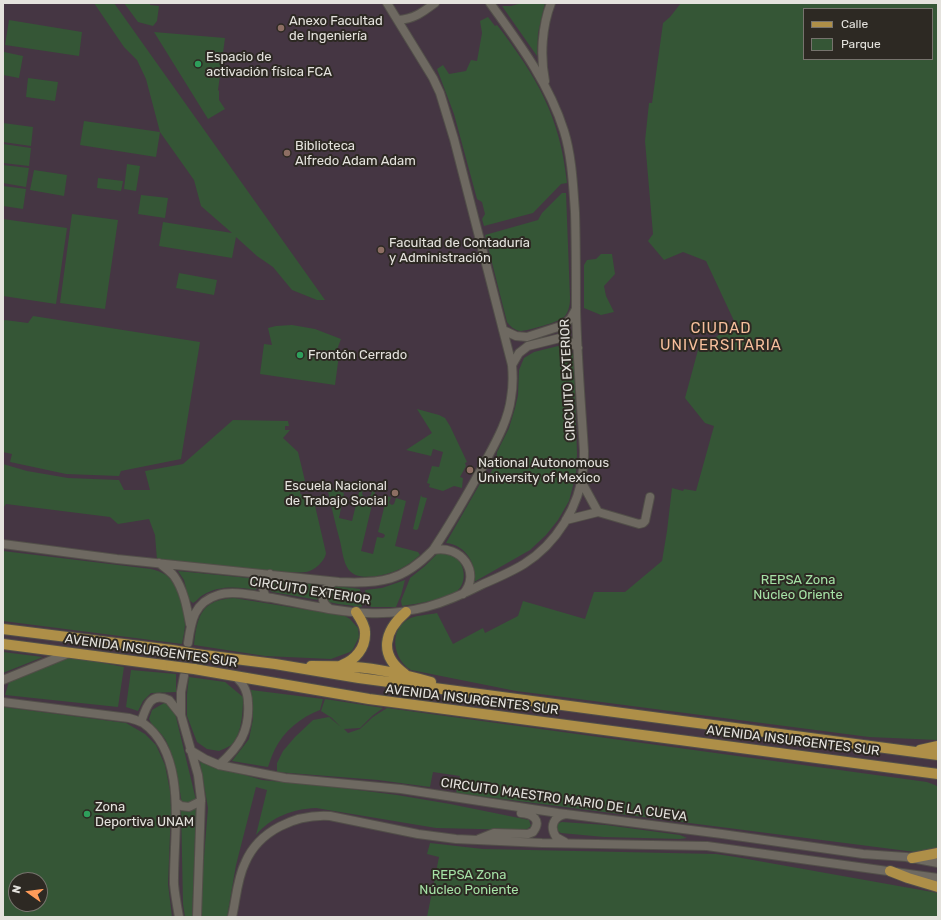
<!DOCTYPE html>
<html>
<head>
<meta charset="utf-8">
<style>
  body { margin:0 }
  #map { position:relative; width:941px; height:920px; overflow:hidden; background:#37332c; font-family:Rubik,sans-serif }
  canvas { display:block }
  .frame { position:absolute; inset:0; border:4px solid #e4e2dd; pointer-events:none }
  .legend { position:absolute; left:803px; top:8px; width:130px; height:52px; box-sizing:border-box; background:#2d2923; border:1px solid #76736d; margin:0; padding:5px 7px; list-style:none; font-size:12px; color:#e4e2dd }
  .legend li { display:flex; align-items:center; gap:8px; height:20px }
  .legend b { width:20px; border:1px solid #76736d }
  .north { position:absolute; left:8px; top:872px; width:40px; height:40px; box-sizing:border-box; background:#2d2923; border:1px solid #76736d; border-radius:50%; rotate:284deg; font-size:11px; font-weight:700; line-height:16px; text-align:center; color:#e4e2dd }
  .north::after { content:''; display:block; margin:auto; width:14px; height:18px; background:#ff9b59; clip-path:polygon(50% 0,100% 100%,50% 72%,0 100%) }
</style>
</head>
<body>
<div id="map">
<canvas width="941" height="920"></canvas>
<div class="frame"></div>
<ul class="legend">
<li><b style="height:5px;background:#ae8f48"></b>Calle</li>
<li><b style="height:11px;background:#355636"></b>Parque</li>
</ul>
<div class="north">N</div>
</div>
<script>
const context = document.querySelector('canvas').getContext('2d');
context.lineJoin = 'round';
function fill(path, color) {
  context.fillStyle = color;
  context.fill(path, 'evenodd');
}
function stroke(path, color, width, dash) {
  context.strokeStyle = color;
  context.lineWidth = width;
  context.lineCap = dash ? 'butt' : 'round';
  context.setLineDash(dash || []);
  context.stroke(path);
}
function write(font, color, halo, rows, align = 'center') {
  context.font = font + ' Rubik,sans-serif';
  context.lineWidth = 4;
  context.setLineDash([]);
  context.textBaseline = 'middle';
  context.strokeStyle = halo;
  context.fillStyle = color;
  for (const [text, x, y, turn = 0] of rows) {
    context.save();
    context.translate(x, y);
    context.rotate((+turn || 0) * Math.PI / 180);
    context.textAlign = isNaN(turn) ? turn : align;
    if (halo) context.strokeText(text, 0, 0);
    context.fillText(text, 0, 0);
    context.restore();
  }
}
fill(new Path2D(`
  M3,3H938V917H3ZM804,9H932V59H804ZM16,880H40V904H16Z`), '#453643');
fill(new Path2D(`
  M94,3H114L325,300H317L292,290L273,267L257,256L236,237L232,258L159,246L163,222L232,233L201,206L194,180L160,132L156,157L80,145L84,121L160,132L146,79L137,60L124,47Z
  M124,3H150V5L159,6L157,21L153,26L138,22Z
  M522,3H545L538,33L537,56L502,6H511Z
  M681,3H938V740L869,737L540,694L516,691L411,670C394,660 388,632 407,620C415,615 428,615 437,613L453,644L483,628L485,633L518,616L523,601L585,619L594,592H625L662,561L667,531L672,488L683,491L684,489L696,491L714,426L705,423L685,398L698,350L735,323L706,261L683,252L664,260L648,241L653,234L645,141L649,103H652L663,23L670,17ZM804,9H932V59H804Z
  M488,17L495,26L497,25C537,77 560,116 567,183L561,184L533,213L484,226L482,219L485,214L482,202L477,199L454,114L437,69L443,65L449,74L466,71L471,60L477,61L482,33L480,21Z
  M9,20L82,32L79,56L5,45Z
  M154,32L225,38L218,90L219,91V100L225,109L208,119Z
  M4,52L23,56L19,78L3,75Z
  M28,78L58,82L55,101L26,97Z
  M3,123L33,127L31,146L3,142Z
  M3,144L31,148L29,166L3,163Z
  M127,164L140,166L136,191L124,189Z
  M3,165L29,168L26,187L3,183Z
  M34,170L67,175L64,196L30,190Z
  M98,178L123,181L121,191L97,188Z
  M3,186L26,189L23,209L3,206Z
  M562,193H566L570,298C570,304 569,311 565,316C560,322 527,331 520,331C514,330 510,326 507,322L485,235L538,220L542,213Z
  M141,195L168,198L165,218L138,214Z
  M72,214L118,220L105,309L60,303Z
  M3,219L67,228L56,304L3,296Z
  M601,254H612L615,274L604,286L606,296L614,312L601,315L584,308V265L587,260L596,259Z
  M179,273L217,280L214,295L176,288Z
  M33,316L200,342L181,459L121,471L119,476L66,474L10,462L12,454L3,452V321L5,320L28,323Z
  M292,325L315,329L341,339L335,355H339L335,385L260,374L264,344L272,345L268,328L276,326Z
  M562,345L571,351L574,356L577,454L576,474L569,501L558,520L546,535L530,550L474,582C477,564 466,545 446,543L482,480L490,474L496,463L497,452L509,428L515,408L518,395L519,370L524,358L534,352Z
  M417,409L439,415L445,418L450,426L467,462L465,463L466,466L460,477L463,478L462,488L454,486L443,491L429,487L430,484L427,483L432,466L439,467L443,452L433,449L431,456L406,450L432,433Z
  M233,420L288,421L289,426H285V430H290L283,438L298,452L305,481L301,488L300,493L304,498L313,497L326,553C325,561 314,571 306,572C300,573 292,572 286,572L157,560L155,535L149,519L118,524L110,517L6,504L3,508V464L27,471L68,478L119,480L124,490H150L145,471L183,464Z
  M329,486V489H332L344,493L339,518L352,521L360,488L363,489L362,494L365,499L371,495L372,491L375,492L361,551L373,554L377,537L383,538L385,536L384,534L378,532L387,496L391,497L389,503L392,505L394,504L396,498L406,501L395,546L418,552L420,555C414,560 408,565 400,569C387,575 355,584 347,567C343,560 342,549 340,541C335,523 331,505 327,487Z
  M421,495L422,497L427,498L418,529L416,530L413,529Z
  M3,551L151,569C156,570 161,572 166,575C177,583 185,611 185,625C185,631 183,637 182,644L3,621Z
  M437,554C443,554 448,553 453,556C465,562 468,582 457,591C444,599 417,604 402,606L401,601L410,578L425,566Z
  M178,571L259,579L256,590C238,587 220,585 203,595C199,597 197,601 193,603L189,600L184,580Z
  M274,580L319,585L316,597L318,600L272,592L268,588L271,582Z
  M405,580L401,595L396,607H371L366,597L365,590L382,588Z
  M337,586L360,589L362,607L338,604L329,602L327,597V592L332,587Z
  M234,598L345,616L350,619L358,628L359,637L353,649L350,652L331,659L265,656L194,645C197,616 201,600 234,598Z
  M3,652L43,657L3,673Z
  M71,657L124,667L118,707L5,695L9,682Z
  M131,670L176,674V692L151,693L143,701L138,711L126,707Z
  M189,677L225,682L243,697C243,711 242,732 233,743C230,747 223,749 219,751L207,749L197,742L187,716V694Z
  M251,690L323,699L320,710C301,717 284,731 275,749C272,755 270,761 268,767L232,761L249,739L253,719Z
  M325,699L383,708L372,716L360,728L344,729L348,733L360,729L373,717L387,708L927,782L935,785L938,787V848L935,850L915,852L456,793L460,776L433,772L430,787L378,780L277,772V763L283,751L295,737L313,720L329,717L341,727L332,718L321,711Z
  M164,703L167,704L175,713L196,800L193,804L182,803C179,785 174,754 165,739C161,732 152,727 149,719L152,710Z
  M3,707L126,723L145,734L156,745L165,765L170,791L171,810L168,884L172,917H3ZM16,880H40V904H16Z
  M200,762L262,780L342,788L397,795L450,804L529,820L531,826L527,829L521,830L436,828L316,808C293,809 271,817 256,835L267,790L256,787L236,865L227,917H201L202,881L208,808Z
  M181,808L189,810L196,808L192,917H185L183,904Z
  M562,822L606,825L680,835L687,838L680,839L604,837L561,833L558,831C556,827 557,823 562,822Z
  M430,843L483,849L716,854L736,857L938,893V917H427L439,857L427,854Z`), '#355636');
stroke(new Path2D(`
  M184,673L187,647`), '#514d47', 8, [8, 4]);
const minor = new Path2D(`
  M398,20C414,19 423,12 435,3
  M545,81C540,56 542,26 551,3
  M503,330L516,336L527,337L564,325L571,318L576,309
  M512,365L519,353L528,346L560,338L569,341L578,348
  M581,481L598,512
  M566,520L598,512L639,524L643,523L645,521L650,497
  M3,544L117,559L339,582C381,584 403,581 433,550C451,523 467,495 483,466C494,445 508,422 511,398C513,387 513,376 512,365L454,139L440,93L433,78L387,3
  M433,550C461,544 482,573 463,594
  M159,563C164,567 170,571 174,576C184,590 187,608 190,624
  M266,597C261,587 262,582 270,574
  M329,608C318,600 323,588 334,582
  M188,643C191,621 194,602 218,595C233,590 256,596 272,598C303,604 336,612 367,613C412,615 444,604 483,584C497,578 511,572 524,564C556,544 580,506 583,469C584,463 584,457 584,451C581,403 577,356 576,308C576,276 576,244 575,212C573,185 572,157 564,131C549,83 519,43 490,3
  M184,676L181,692V715L198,775L201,799L197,917
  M3,680L69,653
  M3,702L129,718C133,719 139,721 143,723C189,755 173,836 174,884C175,895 177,906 179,917
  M141,722C146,708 150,691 169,700L181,715
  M190,750L205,759L219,765L285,778L401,789L558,813L722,834L863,854L906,857L938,863
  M219,765C239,747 250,731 248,703C248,698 246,690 243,685C241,682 238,679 235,676
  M176,802L181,806L189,807L201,801
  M479,839L494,833L528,834L533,832C542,820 533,814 521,813
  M565,842L556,837C549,826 554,816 566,814
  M232,917C236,900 237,879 245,863C259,830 296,814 330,816L418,834L456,839L542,843L707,846L938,878`);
const major = new Path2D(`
  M3,629L172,650
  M3,644L171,666
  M196,654L275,664L359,678L938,755
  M342,665C355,660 366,648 365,632C365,625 360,618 356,612
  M311,666C326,666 340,666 355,667C381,669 406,675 431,682
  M194,669L369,699L938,774
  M405,674C378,655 384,631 406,612
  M920,750L938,746
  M912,858L938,853
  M890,871L908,878L938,887`);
stroke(minor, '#524f49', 10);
stroke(major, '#524f49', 12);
stroke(minor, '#6e6961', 8);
stroke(major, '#ae8f48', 10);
const majorBridge = new Path2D(`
  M172,650L196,654
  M171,666L194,669`);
stroke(majorBridge, '#524f49', 12, []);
stroke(majorBridge, '#ae8f48', 10);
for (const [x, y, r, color] of [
  [281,28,4,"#8d6e63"],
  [198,64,4,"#2e9e5b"],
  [287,153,4,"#8d6e63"],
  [381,250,4,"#8d6e63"],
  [300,355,4,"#2e9e5b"],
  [470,470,4,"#8d6e63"],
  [395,493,4,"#8d6e63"],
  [87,814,4,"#2e9e5b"]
]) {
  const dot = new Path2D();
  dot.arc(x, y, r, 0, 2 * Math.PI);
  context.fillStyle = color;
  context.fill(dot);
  stroke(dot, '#2d2923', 1.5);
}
write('13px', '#e4e2dd', '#2d2923', [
  ["Anexo Facultad",289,21],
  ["de Ingeniería",289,36],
  ["Espacio de",206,57],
  ["activación física FCA",206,72],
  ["Biblioteca",295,146],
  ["Alfredo Adam Adam",295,161],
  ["Facultad de Contaduría",389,243],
  ["y Administración",389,258],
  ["Frontón Cerrado",308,355],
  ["National Autonomous",478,463],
  ["University of Mexico",478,478],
  ["Escuela Nacional",387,486,"right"],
  ["de Trabajo Social",387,501,"right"],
  ["Zona",95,807],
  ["Deportiva UNAM",95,822]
], 'left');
write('13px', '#e4e2dd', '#2d2923', [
  ["CIRCUITO EXTERIOR",568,380,-93],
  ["CIRCUITO EXTERIOR",310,591,9],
  ["AVENIDA INSURGENTES SUR",151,651,8],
  ["AVENIDA INSURGENTES SUR",472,700,7],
  ["AVENIDA INSURGENTES SUR",793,741,7],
  ["CIRCUITO MAESTRO MARIO DE LA CUEVA",564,800,8]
]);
write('13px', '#a5e1a5', '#2d2923', [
  ["REPSA Zona",798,580],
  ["Núcleo Oriente",798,595],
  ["REPSA Zona",469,875],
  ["Núcleo Poniente",469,890]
]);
context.letterSpacing = '1px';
write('15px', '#f7bf9c', '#2d2923', [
  ["CIUDAD",721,329],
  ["UNIVERSITARIA",721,346]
]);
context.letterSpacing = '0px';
</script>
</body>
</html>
